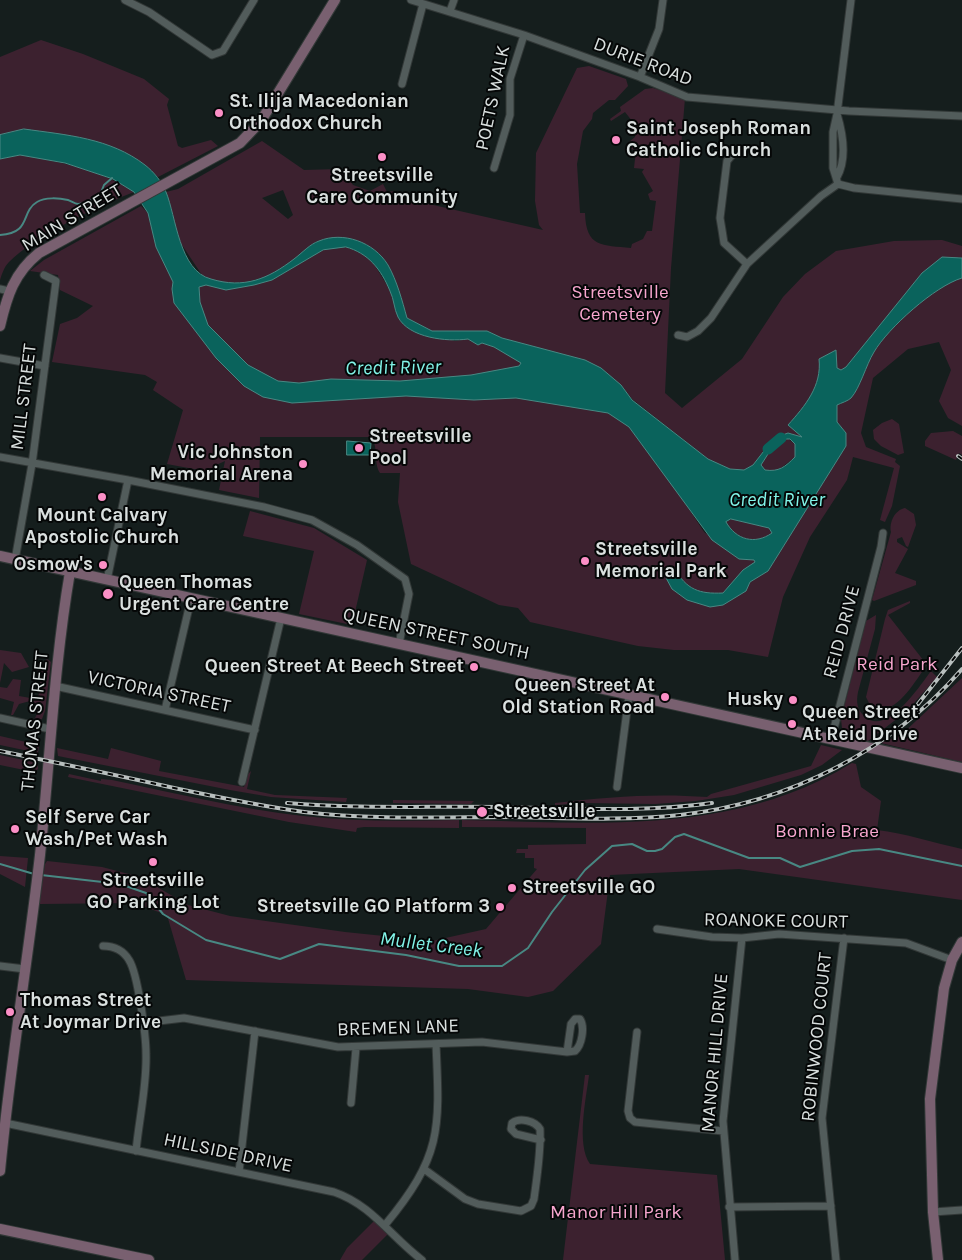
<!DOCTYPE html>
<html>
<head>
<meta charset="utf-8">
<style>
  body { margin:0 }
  canvas { display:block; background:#151e1d }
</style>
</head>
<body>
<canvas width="962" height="1260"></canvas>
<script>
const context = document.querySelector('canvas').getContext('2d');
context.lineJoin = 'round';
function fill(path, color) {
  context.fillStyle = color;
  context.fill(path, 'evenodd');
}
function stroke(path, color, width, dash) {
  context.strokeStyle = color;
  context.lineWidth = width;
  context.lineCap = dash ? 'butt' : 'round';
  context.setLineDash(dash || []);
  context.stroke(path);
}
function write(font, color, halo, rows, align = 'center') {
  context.font = font + ' Karla,sans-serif';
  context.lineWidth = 4;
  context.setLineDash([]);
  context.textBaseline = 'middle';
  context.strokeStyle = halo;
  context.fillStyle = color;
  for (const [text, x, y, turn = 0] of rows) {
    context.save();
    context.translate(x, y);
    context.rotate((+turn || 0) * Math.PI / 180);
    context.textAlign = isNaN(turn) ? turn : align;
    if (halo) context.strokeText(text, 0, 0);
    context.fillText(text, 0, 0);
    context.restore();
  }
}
fill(new Path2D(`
  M41,40L83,54L144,79L169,99L167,105L178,146L182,148L211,140L218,146L158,177L146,166L0,135V57Z
  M589,66L626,79L628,86L615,100H609L593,113L592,119L583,131L577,164L580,213H585C586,248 602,245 631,248L632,244L643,239L647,231H652L656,201L650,200L648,194L653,191L642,172L644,169L634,168L636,150L631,149L633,146L629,142L635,137L636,126L625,112L611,121L610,119L621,111L620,107L645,89L653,88L685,98L671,268L665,393L682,408L742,359L783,297L805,274L836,251L894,241L942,240L962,246V258L959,257L922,273L846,367L841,370L837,368V356L821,373L816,387L803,408L788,425L803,437L788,433L787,438L795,444V457L777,471L765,470L761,465L769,451L765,449L753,465L744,470L730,469L708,459L632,399L621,385L585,360L502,338L487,331H432L407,318L393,276L387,263L366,244L317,241L274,275L246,282L224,283L204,278L180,242L166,192L178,189L262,141L304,170L341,169L353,185L370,191L383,184L387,192L395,191L398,197L543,230L539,225L535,201L536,153L577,68ZM283,190L293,215L288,219L262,198Z
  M20,155C60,162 99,169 134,192C99,205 34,237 9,262C4,267 2,274 0,280V159Z
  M141,206L148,213L156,247L199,287L206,285L226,290L254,285L272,280L323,250L346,247L369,256L390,290L398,317L407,327L455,341L468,339L478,345L482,343C496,347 509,354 521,363L519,365L585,409L608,413L629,427L681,497L704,532L739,559H754L755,562L743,570L723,593C699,594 687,590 674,568L666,569L710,607L768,571L846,446V433L837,422V405C841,403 848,401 851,397C860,388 866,365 874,352C889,327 934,286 962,278V426L948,418L939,401L951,370L939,342L908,349L873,378L861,433L866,447L896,459L895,462L900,466L892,506L885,522L880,520L894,468L853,457L847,480L810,537L783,597L768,657L728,650H674L638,646L530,622L518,608L499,605L411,564L398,502L400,473H380C373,462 379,447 371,437H260L259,498L219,490L225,461L214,466L212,474L209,475L199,470L167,464L183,410L153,390L157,382L145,375L52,362L60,324L77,318L93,306L60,290L58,275L30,271L44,260Z
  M892,419L899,424L904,453L898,455L881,446L874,439L873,430L882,423Z
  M953,431L962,436V455L959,453L956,460L925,446V441L931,433Z
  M905,508L914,514L916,525L908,547L906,546L902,537L897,539V542L908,549L895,573L916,581V585L874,601L872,600L891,532C889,522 895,510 905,508Z
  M250,511L314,528L367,560L352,625L299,614L314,551L243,536Z
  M731,519L769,528L772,533C755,545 736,540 726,522Z
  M910,601V603L888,615L927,665C914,682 895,719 871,707L866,697L885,619L888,610Z
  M876,615L875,629L858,692C856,702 857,710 865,717C887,736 919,687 931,671L937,677L907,711L868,741L854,738L844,728H842L841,719L866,621Z
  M0,650L21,653L29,667L12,672L4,663L0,683Z
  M47,659L51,662L45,711L42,719L34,720L38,712L37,704L30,701L19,704L13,715H11L14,702L0,698V687L7,688L13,679L21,680L19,696L36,699C44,689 40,679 37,669Z
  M962,678V762L881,743L901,735Z
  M0,736L39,745L38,753L0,745Z
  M821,745L842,750L822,765L801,775L734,795L696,801L655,804L585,803L555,805V803C607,797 655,793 707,797L711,794L811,766Z
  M57,748L108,759L111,748L161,761L159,771L244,787L248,774L251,771L247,789L275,795L347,798L346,802L271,797L230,790L58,756Z
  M0,755L38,763V769L34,772L0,765Z
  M852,763L856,764L861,787L881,801L877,830C905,833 934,843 962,849V900L739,869L610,875L601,944L553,991L528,997L468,989L186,980L167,915L134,903L39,904L45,864L47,861L102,867L140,877L188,905L230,916L345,932L432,941L486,929L537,869L534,868V858H525V853H516L517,849H528V845L586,844V828L462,827V820C595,823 734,836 852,763Z
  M69,774L101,781V779L112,780C175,793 239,809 303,816C355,822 407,821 459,820V828L364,827L357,828L356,832L289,822L68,777Z
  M393,800L474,801L471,804L393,803Z
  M0,856L28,858L25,887L0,874Z
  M585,1075H589C586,1099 576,1144 590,1164L717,1175L725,1260H563Z
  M374,1221L388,1234L362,1260H340L347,1248Z`), '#3c212f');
const water = new Path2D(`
  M24,129C67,135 110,138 145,165C154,172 162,182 166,192C176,216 179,271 211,279C244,289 268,279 294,259C302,253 310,244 319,241C343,231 374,242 388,265C397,281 402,300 407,318L432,331H487L502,338L585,360L601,368L621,385L632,400L708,459L730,469L744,470L753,465L767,447L768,454L761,465L765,470C779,472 785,467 795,457V444L790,439H781L780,436L788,433L802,437L788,425C805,406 822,386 819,359L836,350L837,368L841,370L846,367L922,273L942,257L962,258V278C935,286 888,328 874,352C866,365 860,388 851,398C848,401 841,403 837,405V422L846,433V446L768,571L750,582L746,591L723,605L710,607L687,600L672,589L665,576L666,569L674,568C687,590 699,594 723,593L743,570L755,562L754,560L739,559L712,540L629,427L608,413L516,398L474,400L406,396L292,403L263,397L244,386L216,358L174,303L172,289L173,282L156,247L148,213L134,192L113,179L65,163L20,155L0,159V135ZM346,247C368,253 381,269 390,291C394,299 394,309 398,317C409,338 447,342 468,339L478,345L482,343L494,347L521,363L519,366L471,375L400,381L331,379L299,383L278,381L248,365L208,325L200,302L199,287L206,285L226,290L254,285L272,280L323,250ZM731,519L769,528L772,533C755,545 736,540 726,522Z
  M347,441L371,443L370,455H347Z`);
fill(water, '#0a635c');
stroke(water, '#488883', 1);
stroke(new Path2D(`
  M0,235C32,233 20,212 37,202C45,197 59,198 68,200C71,201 75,204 78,204C86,204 94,199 100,195L104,185L112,178
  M0,864L34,874
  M41,875L120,884L146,893L163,914L206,940L280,959L319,944L406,955L459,966H502L528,948L552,912L585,870L612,846L632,844L647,851H655L662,849L675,837L684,834L749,858H780L800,867L852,851L879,849L962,866`), '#488883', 2);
stroke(new Path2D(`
  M768,449L781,438`), '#0a635c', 11);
const street = new Path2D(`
  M125,0L149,12L212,55L223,51L254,0
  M411,0L524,35L640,77L687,97L849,111L962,116
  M450,11L454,0
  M640,77L659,29L663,0
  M402,84L423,4
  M733,154L727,161L720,218L722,230L724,243L747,264
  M494,168L510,115V79L524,35
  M837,177C847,159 843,134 837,114
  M838,184L833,168V132L837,114L851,0
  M0,289L9,291
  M678,335L687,337L698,331L711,318L747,264L821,196L838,184L854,188L962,199
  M0,358L45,366
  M0,457L128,480L264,507L312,520L357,545L405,579L409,594L399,644
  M15,560L32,464L56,281L44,275
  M107,580L128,480
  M55,686L255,730
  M165,710L191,599
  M0,718L50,729
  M831,740L881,547L883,533
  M242,782L281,618
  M617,787L629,695
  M657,929L712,937L742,938L779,934L906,943L952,960
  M103,946C113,946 123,950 129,960C138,974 146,1036 146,1054C147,1086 139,1119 136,1151
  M0,966L25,969
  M142,1023L184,1018L338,1047L482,1042L567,1052L575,1051C582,1045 585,1027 580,1019H575L571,1024L567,1052
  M637,1032L628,1111L630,1118L635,1122L723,1131
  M351,1103L356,1048
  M5,1123L334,1192C372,1205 391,1237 422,1260
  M424,1169L465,1199L478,1204L521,1211L531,1206L534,1199C537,1176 541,1153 540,1129C535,1121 520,1117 512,1123L511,1129L516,1134L541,1140
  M239,1172L255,1031
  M729,1207L831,1206
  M933,1212L962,1210
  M385,1225C442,1156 440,1130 436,1044
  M735,1260L723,1121L742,938
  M836,1260L822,1118L844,938`);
const secondary = new Path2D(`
  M0,326C7,296 14,273 39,253L240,143L261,121L335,0
  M0,556L962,768
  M0,1171C10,1065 28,960 40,855C50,760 54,665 70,572
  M0,1229L149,1260
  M938,1260L933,1212L930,1099L944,988L952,960L962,942`);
stroke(street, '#323837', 9);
stroke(secondary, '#323837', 12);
stroke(street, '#525c5b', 7);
stroke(secondary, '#796070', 10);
const rail = new Path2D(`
  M958,456L962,459
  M918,704L962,648
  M0,751C58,763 116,775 174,788C217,797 260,806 304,812C373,820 443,817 512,817C568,818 624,821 680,815C788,803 891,751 962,669
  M287,803C357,809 429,806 500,807C570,808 642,813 712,803`);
stroke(rail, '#b8bfbe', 4);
stroke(rail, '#050707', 2, [5.5]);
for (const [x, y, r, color] of [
  [219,113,5,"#fb8fc6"],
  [616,140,5,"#fb8fc6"],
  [382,157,5,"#fb8fc6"],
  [359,448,5,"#fb8fc6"],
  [303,464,5,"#fb8fc6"],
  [102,497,5,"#fb8fc6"],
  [585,561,5,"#fb8fc6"],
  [103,565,5,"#fb8fc6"],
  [108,594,6,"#fb8fc6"],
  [474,667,5,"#fb8fc6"],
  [665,697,5,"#fb8fc6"],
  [793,700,5,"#fb8fc6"],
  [792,724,5,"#fb8fc6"],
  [482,812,6,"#fb8fc6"],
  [15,829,5,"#fb8fc6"],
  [153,862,5,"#fb8fc6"],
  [512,888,5,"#fb8fc6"],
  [500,907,5,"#fb8fc6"],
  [10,1012,5,"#fb8fc6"]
]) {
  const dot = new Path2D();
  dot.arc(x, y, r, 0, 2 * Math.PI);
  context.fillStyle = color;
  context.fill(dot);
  stroke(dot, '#050707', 2);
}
write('19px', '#dae0df', '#050707', [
  ["DURIE ROAD",643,62,21],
  ["POETS WALK",493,98,-78],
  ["MAIN STREET",72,218,-31],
  ["MILL STREET",24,397,-83],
  ["REID DRIVE",842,632,-75],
  ["QUEEN STREET SOUTH",436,634,12],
  ["VICTORIA STREET",159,692,12],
  ["THOMAS STREET",35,721,-84],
  ["ROANOKE COURT",776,921,1],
  ["BREMEN LANE",398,1028,-2],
  ["ROBINWOOD COURT",817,1037,-84],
  ["MANOR HILL DRIVE",715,1053,-85],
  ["HILLSIDE DRIVE",228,1153,12]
]);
write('bold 19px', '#dae0df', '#050707', [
  ["St. Ilija Macedonian",229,102],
  ["Orthodox Church",229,124],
  ["Saint Joseph Roman",626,129],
  ["Catholic Church",626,151],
  ["Streetsville",382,176,"center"],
  ["Care Community",382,198,"center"],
  ["Streetsville",369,437],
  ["Pool",369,459],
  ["Vic Johnston",293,453,"right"],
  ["Memorial Arena",293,475,"right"],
  ["Mount Calvary",102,516,"center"],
  ["Apostolic Church",102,538,"center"],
  ["Streetsville",595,550],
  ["Memorial Park",595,572],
  ["Osmow's",93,565,"right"],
  ["Queen Thomas",119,583],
  ["Urgent Care Centre",119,605],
  ["Queen Street At Beech Street",464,667,"right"],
  ["Queen Street At",655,686,"right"],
  ["Old Station Road",655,708,"right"],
  ["Husky",783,700,"right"],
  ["Queen Street",802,713],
  ["At Reid Drive",802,735],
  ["Streetsville",493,812],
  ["Self Serve Car",25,818],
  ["Wash/Pet Wash",25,840],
  ["Streetsville",153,881,"center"],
  ["GO Parking Lot",153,903,"center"],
  ["Streetsville GO",522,888],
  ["Streetsville GO Platform 3",490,907,"right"],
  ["Thomas Street",20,1001],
  ["At Joymar Drive",20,1023]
], 'left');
write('19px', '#f7a6ce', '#050707', [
  ["Streetsville",620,293],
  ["Cemetery",620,315],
  ["Reid Park",897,665],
  ["Bonnie Brae",827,832],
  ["Manor Hill Park",616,1213]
]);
write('italic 20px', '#82f4e8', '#050707', [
  ["Credit River",393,368,-1],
  ["Credit River",777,500],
  ["Mullet Creek",431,945,7]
]);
</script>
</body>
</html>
